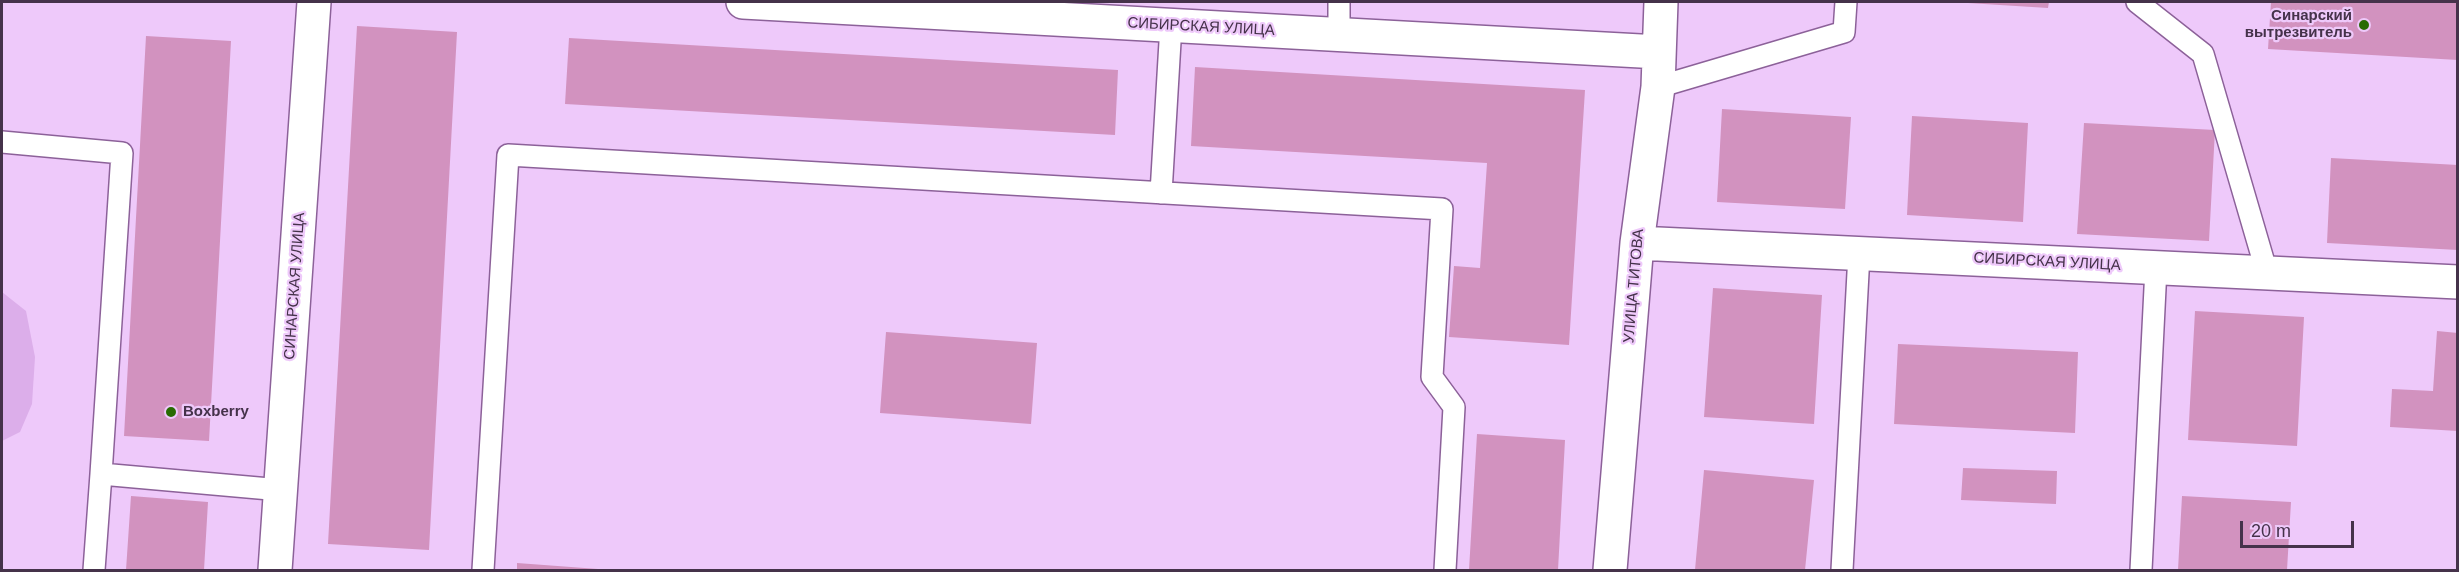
<!DOCTYPE html>
<html>
<head>
<meta charset="utf-8">
<style>
  body { margin:0 }
  #map { position:relative; width:2459px; height:572px; overflow:hidden; background:#eec9fa; font-family:Arial,sans-serif }
  canvas { display:block }
  .frame { position:absolute; inset:0; border:3px solid #45324a; pointer-events:none }
  .scale { position:absolute; left:2240px; top:521px; width:114px; height:27px; box-sizing:border-box; border:3px solid #45324a; border-top:0; padding-left:8px; font-size:18px; line-height:21px; white-space:nowrap; color:#45324a; -webkit-text-stroke:4px #eec9fa; paint-order:stroke }
</style>
</head>
<body>
<div id="map">
<canvas width="2459" height="572"></canvas>
<div class="frame"></div>
<div class="scale">20 m</div>
</div>
<script>
const context = document.querySelector('canvas').getContext('2d');
context.lineJoin = 'round';
function fill(path, color) {
  context.fillStyle = color;
  context.fill(path, 'evenodd');
}
function stroke(path, color, width, dash) {
  context.strokeStyle = color;
  context.lineWidth = width;
  context.lineCap = dash ? 'butt' : 'round';
  context.setLineDash(dash || []);
  context.stroke(path);
}
function write(font, color, halo, rows, align = 'center') {
  context.font = font + ' Arial,sans-serif';
  context.lineWidth = 4.5;
  context.setLineDash([]);
  context.textBaseline = 'middle';
  context.strokeStyle = halo;
  context.fillStyle = color;
  for (const [text, x, y, turn = 0] of rows) {
    context.save();
    context.translate(x, y);
    context.rotate((+turn || 0) * Math.PI / 180);
    context.textAlign = isNaN(turn) ? turn : align;
    if (halo) context.strokeText(text, 0, 0);
    context.fillText(text, 0, 0);
    context.restore();
  }
}
fill(new Path2D(`
  M2,292L26,311L35,357L32,404L20,432L2,441Z`), '#dcaeea');
fill(new Path2D(`
  M1968,2H2049L2048,8L1968,3Z
  M2271,2H2458V60L2268,49Z
  M357,26L457,32L429,550L328,544Z
  M146,36L231,41L209,441L124,436Z
  M569,38L1118,70L1115,135L565,104Z
  M1195,67L1585,90L1569,345L1449,337L1454,266L1480,268L1487,163L1191,146Z
  M1722,109L1851,117L1845,209L1717,202Z
  M1912,116L2028,123L2023,222L1907,215Z
  M2084,123L2215,130L2209,241L2077,234Z
  M2331,158L2458,165V250L2327,243Z
  M1713,288L1822,295L1814,424L1704,417Z
  M2195,311L2304,317L2297,446L2188,440Z
  M2437,331L2458,333V431L2390,427L2392,389L2433,391Z
  M886,332L1037,343L1031,424L880,413Z
  M1898,344L2078,352L2075,433L1894,424Z
  M1477,434L1565,440L1558,570H1469Z
  M1963,468L2057,471L2056,504L1961,500Z
  M1704,470L1814,480L1805,570H1695Z
  M131,496L208,502L204,570H126Z
  M2182,496L2291,502L2287,570H2178Z
  M517,563L598,569V570H517Z`), '#d292bf');
const lane = new Path2D(`
  M2137,2L2203,54L2267,273
  M1339,35V2
  M1658,87L1844,32L1846,2
  M2,142L122,153L101,474L281,490
  M1161,193L1171,25
  M94,570L101,474
  M483,570L508,155L1442,209L1432,377L1454,407L1445,570
  M1842,570L1859,254
  M2141,570L2156,268`);
const street = new Path2D(`
  M743,2L1659,52
  M1637,243L2458,282
  M275,570L314,2
  M1610,570L1637,243L1658,87L1661,2`);
stroke(lane, '#8c6199', 24);
stroke(street, '#8c6199', 36);
stroke(lane, '#fff', 21);
stroke(street, '#fff', 33);
for (const [x, y, r, color] of [
  [2364,25,6,"#286b02"],
  [171,412,6,"#286b02"]
]) {
  const dot = new Path2D();
  dot.arc(x, y, r, 0, 2 * Math.PI);
  context.fillStyle = color;
  context.fill(dot);
  stroke(dot, '#eec9fa', 2);
}
write('bold 15px', '#45324a', '#eec9fa', [
  ["Синарский",2352,16],
  ["вытрезвитель",2352,33],
  ["Boxberry",183,412,"left"]
], 'right');
write('15px', '#45324a', '#eec9fa', [
  ["СИБИРСКАЯ УЛИЦА",1201,27,3],
  ["СИБИРСКАЯ УЛИЦА",2047,262,3],
  ["СИНАРСКАЯ УЛИЦА",295,286,-86],
  ["УЛИЦА ТИТОВА",1634,286,-85]
]);
</script>
</body>
</html>
